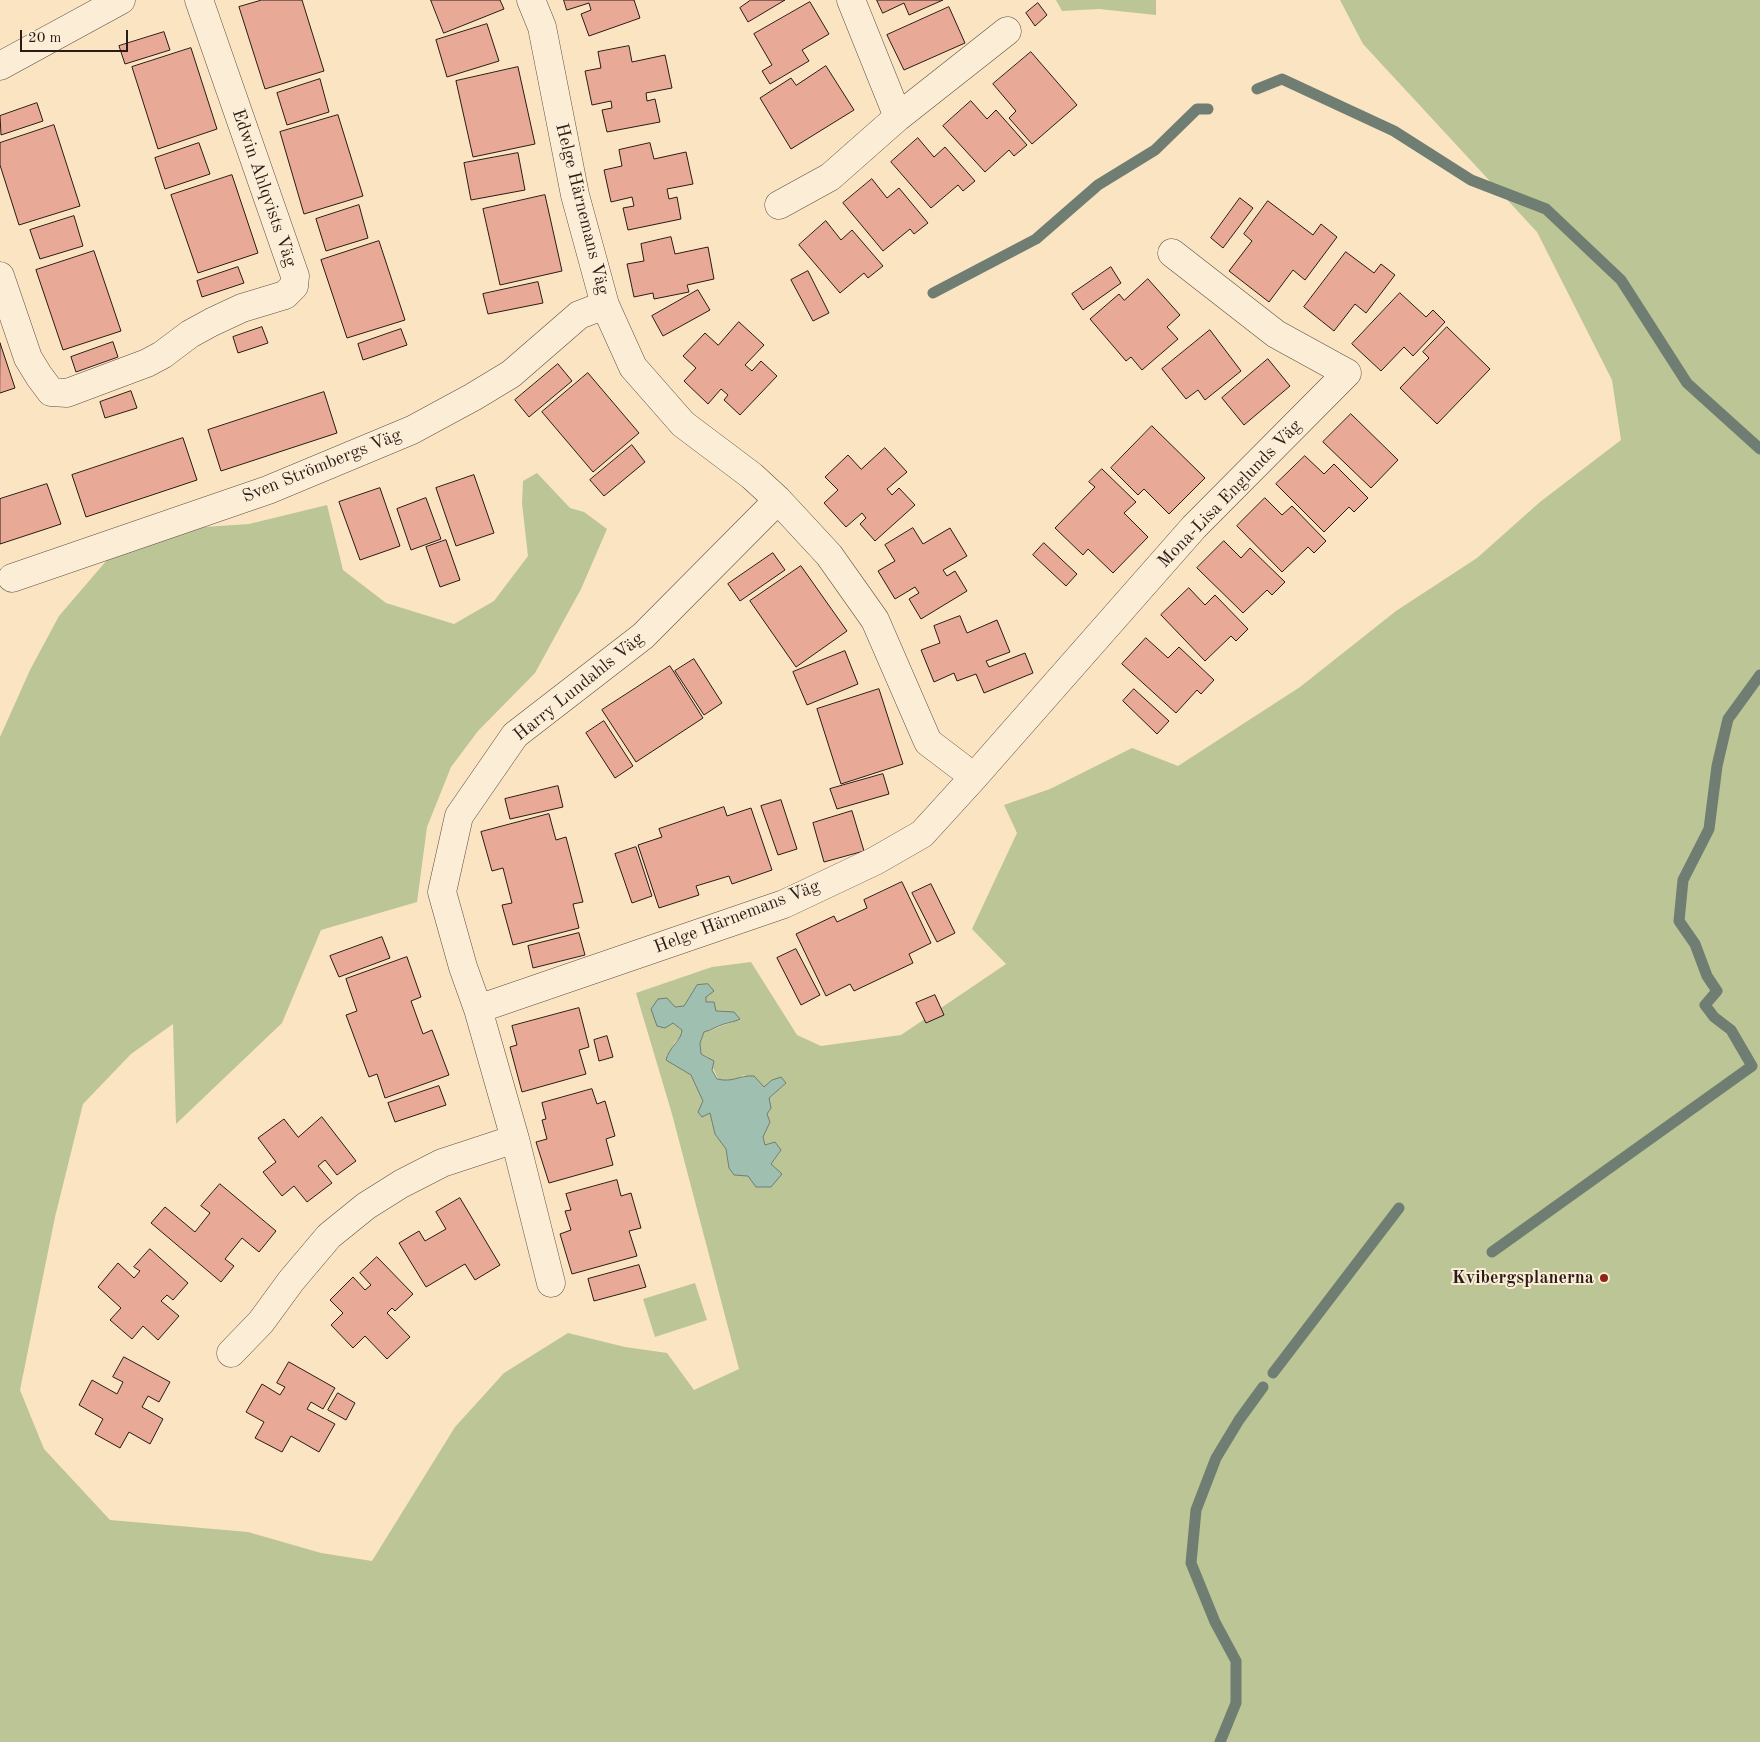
<!DOCTYPE html>
<html>
<head>
<meta charset="utf-8">
<style>
  body { margin:0 }
  #map { position:relative; width:1760px; height:1742px; overflow:hidden; background:#fbe4c2; font-family:"Old Standard TT",serif }
  canvas { display:block }
  .scale { position:absolute; left:20px; top:30px; width:108px; height:22px; box-sizing:border-box; border:2px solid #2a1b16; border-top:0; padding-left:6px; font-size:15px; line-height:18px; white-space:nowrap; color:#2a1b16; -webkit-text-stroke:4px #fcedd7; paint-order:stroke }
</style>
</head>
<body>
<div id="map">
<canvas width="1760" height="1742"></canvas>
<div class="scale">20 m</div>
</div>
<script>
const context = document.querySelector('canvas').getContext('2d');
context.lineJoin = 'round';
function fill(path, color) {
  context.fillStyle = color;
  context.fill(path, 'evenodd');
}
function stroke(path, color, width, dash) {
  context.strokeStyle = color;
  context.lineWidth = width;
  context.lineCap = dash ? 'butt' : 'round';
  context.setLineDash(dash || []);
  context.stroke(path);
}
function write(font, color, halo, rows, align = 'center') {
  context.font = font + ' "Old Standard TT",serif';
  context.lineWidth = 4;
  context.setLineDash([]);
  context.textBaseline = 'middle';
  context.strokeStyle = halo;
  context.fillStyle = color;
  for (const [text, x, y, turn = 0] of rows) {
    context.save();
    context.translate(x, y);
    context.rotate((+turn || 0) * Math.PI / 180);
    context.textAlign = isNaN(turn) ? turn : align;
    if (halo) context.strokeText(text, 0, 0);
    context.fillText(text, 0, 0);
    context.restore();
  }
}
fill(new Path2D(`
  M1056,0H1156V15L1099,9L1062,11Z
  M1340,0H1760V1742H0V737L30,670L59,616L107,560L189,528L249,524L327,505L343,570L386,603L454,624L494,601L528,556L522,503L523,481L537,473L570,508L584,512L607,529L581,589L535,673L478,731L451,767L427,827L417,902L321,930L282,1023L176,1124L173,1024L131,1054L83,1104L55,1217L20,1390L44,1449L110,1520L248,1532L321,1553L372,1561L455,1427L504,1373L568,1333L625,1347L667,1353L694,1390L739,1369L672,1114L636,993L712,967L751,962L797,1035L821,1046L901,1035L1006,964L972,929L1017,833L1004,805L1050,789L1132,748L1178,766L1300,687L1396,611L1477,558L1540,502L1621,440L1612,380L1537,232L1363,44ZM697,985L706,997V1002L716,1011H723L734,1022C723,1024 715,1030 704,1032L700,1043L701,1054L708,1057L718,1079C728,1082 734,1081 744,1075L764,1088L772,1080L786,1083L769,1098L766,1114L770,1122L763,1137L765,1145L781,1150L771,1164L748,1176L734,1175L729,1168L726,1149L715,1134L710,1112L691,1075L666,1060L675,1042L682,1036V1030L673,1023L675,1007L684,1006Z
  M695,1283L707,1320L655,1337L643,1299Z`), '#bbc596');
const water = new Path2D(`
  M708,984L714,991L706,997V1002H714L716,1011L734,1012L740,1019C734,1022 730,1022 724,1024C717,1026 712,1030 704,1032L700,1043L701,1054L714,1061L712,1070L717,1079C734,1083 738,1075 754,1076L764,1087L772,1080L781,1077L786,1083L769,1098L771,1108L767,1114L770,1122L763,1137L765,1145L775,1142L781,1150L771,1164L782,1174L771,1187H756L748,1176L734,1175L729,1168L726,1149L715,1134L710,1113L702,1117L698,1112L703,1101L691,1075L666,1060C669,1047 682,1040 682,1030L673,1023L665,1028L657,1026L651,1009L658,999L667,998L675,1007L684,1006L697,985Z`);
fill(water, '#9fbfb0');
stroke(water, '#707d72', 1);
stroke(new Path2D(`
  M1257,89L1282,79L1394,131L1471,180L1546,209L1621,280L1687,383L1760,449
  M933,293L1036,239L1098,185L1155,150L1197,109H1208
  M1492,1252L1752,1066L1731,1030L1714,1017L1705,1005L1717,991L1707,976L1695,944L1679,921L1683,880L1709,829L1717,766L1728,719L1760,675
  M1273,1373L1399,1208
  M1220,1742L1236,1703V1661L1215,1622L1191,1563L1196,1510L1216,1458L1239,1420L1263,1387`), '#707d72', 11);
const building = new Path2D(`
  M262,0H302L324,71L265,89L239,7Z
  M431,0H500L504,9L444,33Z
  M564,0H634L640,18L589,36L581,14L591,10L589,3L567,10Z
  M751,0H785L748,22L740,8Z
  M877,0H943L909,15L904,3L883,13Z
  M810,2L829,34L802,50L809,61L770,84L762,71L772,65L754,34Z
  M1038,3L1047,15L1035,26L1026,13Z
  M949,7L965,43L904,70L887,35Z
  M487,24L499,61L447,77L436,40Z
  M164,32L170,50L125,64L119,46Z
  M629,46L632,62L665,55L672,88L646,93L647,101L655,99L660,122L607,132L602,110L612,108L611,101L592,105L585,71L601,68L598,52Z
  M191,48L217,129L158,149L132,67Z
  M1031,52L1077,105L1032,144L1009,118L1016,111L993,84Z
  M826,66L854,110L791,149L760,98L791,78L796,85Z
  M518,67L535,144L473,157L456,81Z
  M320,79L329,112L287,125L277,93Z
  M971,101L987,119L996,110L1027,145L1014,156L1009,150L985,172L943,126Z
  M37,103L43,121L1,135L0,116Z
  M338,115L363,196L304,214L280,132Z
  M54,125L80,206L19,225L0,165V143Z
  M918,138L934,157L945,147L975,181L963,191L958,185L931,208L891,162Z
  M199,143L210,174L165,189L155,158Z
  M650,143L654,159L686,152L693,184L667,189L669,199L677,197L681,219L628,230L623,208L634,206L632,197L611,202L604,170L622,166L619,150Z
  M518,153L525,190L471,200L464,163Z
  M232,175L258,253L198,273L171,195Z
  M872,179L887,198L899,188L928,223L914,234L910,229L883,251L843,203Z
  M545,195L562,271L500,285L483,209Z
  M1240,198L1253,208L1223,248L1211,238Z
  M1268,201L1313,235L1321,224L1337,237L1305,280L1293,270L1269,302L1229,271L1252,241L1244,234Z
  M359,205L368,238L326,251L316,219Z
  M74,216L83,246L40,259L30,230Z
  M826,221L841,240L852,230L883,266L868,278L864,273L840,293L799,245Z
  M671,237L675,254L708,247L714,279L687,285L689,292L654,299L653,293L634,297L627,264L644,261L641,244Z
  M379,241L405,320L347,338L321,260Z
  M94,251L121,331L63,350L36,270Z
  M1346,252L1374,273L1381,264L1395,275L1366,313L1355,304L1334,331L1304,307Z
  M238,267L244,283L202,297L197,281Z
  M1111,267L1121,283L1083,310L1072,294Z
  M808,271L829,313L813,321L791,280Z
  M1148,279L1180,315L1167,327L1178,339L1142,370L1131,357L1126,361L1090,319L1119,294L1124,300Z
  M538,282L543,303L488,314L483,294Z
  M698,290L710,310L663,336L652,316Z
  M1400,293L1426,317L1433,310L1445,322L1413,356L1404,347L1381,371L1352,344Z
  M739,322L764,345L745,365L752,371L761,361L777,376L740,415L724,400L728,395L721,389L708,404L684,381L696,368L683,356L705,333L718,345Z
  M262,327L268,343L238,353L233,337Z
  M1447,327L1490,369L1437,424L1400,388L1429,358L1423,352Z
  M401,329L407,345L363,360L358,344Z
  M1210,330L1241,371L1205,400L1198,390L1186,399L1162,369Z
  M113,342L118,357L76,372L71,357Z
  M0,343L15,388L0,393Z
  M1268,359L1290,386L1244,425L1222,398Z
  M558,364L572,381L529,417L515,400Z
  M588,373L639,433L593,472L542,412Z
  M131,391L137,408L105,418L100,402Z
  M324,392L337,433L221,471L208,430Z
  M1351,414L1398,460L1371,488L1323,442Z
  M1152,426L1205,478L1169,514L1144,489L1138,495L1111,468Z
  M183,438L197,480L86,517L72,475Z
  M632,445L645,462L604,496L590,480Z
  M885,448L907,472L887,489L892,495L899,488L915,505L875,541L860,524L866,518L862,513L846,527L824,503L838,490L825,477L848,455L861,469Z
  M1305,456L1324,474L1334,464L1368,498L1354,512L1349,507L1324,532L1276,484Z
  M1102,469L1136,502L1124,513L1148,537L1113,573L1088,549L1083,555L1055,528L1095,487L1089,482Z
  M474,475L494,533L456,546L436,488Z
  M47,484L61,524L0,544V499Z
  M380,488L400,546L360,560L339,502Z
  M426,498L441,539L411,550L397,509Z
  M1265,498L1282,515L1292,506L1326,541L1314,553L1308,547L1282,572L1237,526Z
  M913,528L923,544L950,528L967,556L943,570L947,576L955,571L967,591L921,619L909,599L919,593L915,587L895,599L878,571L895,561L885,545Z
  M446,540L460,580L440,587L426,547Z
  M1224,541L1241,558L1250,548L1285,582L1272,595L1267,590L1243,613L1197,568Z
  M1044,543L1077,574L1066,586L1033,555Z
  M773,553L785,570L740,601L728,584Z
  M801,566L847,631L796,667L750,601Z
  M1189,588L1205,605L1215,595L1248,629L1236,641L1231,636L1205,661L1161,615Z
  M960,616L967,633L997,620L1010,652L986,661L989,667L1025,653L1033,673L984,693L976,674L957,681L954,673L934,682L921,650L940,643L934,626Z
  M1146,638L1168,658L1179,647L1214,680L1201,694L1197,690L1176,713L1122,664Z
  M845,651L858,684L807,705L793,672Z
  M694,659L722,703L704,715L675,671Z
  M670,666L703,718L636,762L602,710Z
  M879,689L903,764L841,784L817,709Z
  M1134,689L1169,721L1157,734L1123,701Z
  M604,721L633,766L615,778L586,733Z
  M883,774L889,794L837,809L830,789Z
  M558,786L563,807L510,819L505,799Z
  M781,800L797,849L778,855L761,806Z
  M724,807L727,816L751,808L772,870L732,884L729,876L696,886L699,895L659,908L638,845L662,837L659,829Z
  M852,811L864,851L824,862L813,823Z
  M549,814L556,840L566,837L583,902L573,904L579,928L513,945L502,905L512,903L503,868L492,871L481,832Z
  M636,847L652,896L632,903L615,854Z
  M902,882L931,943L909,954L913,963L854,991L850,984L826,996L796,934L834,916L837,922L867,908L864,900Z
  M931,884L955,933L937,942L912,893Z
  M579,933L585,955L533,968L528,946Z
  M382,937L390,958L339,977L330,956Z
  M796,949L820,995L801,1005L777,958Z
  M407,957L421,997L411,1001L423,1034L432,1030L449,1075L385,1098L377,1074L369,1077L346,1015L357,1011L346,979Z
  M935,995L944,1015L926,1023L916,1003Z
  M579,1008L589,1047L579,1050L586,1074L522,1092L510,1047L517,1045L512,1026Z
  M607,1036L613,1057L599,1061L594,1040Z
  M439,1086L446,1105L395,1122L388,1103Z
  M592,1089L597,1104L605,1101L615,1136L606,1139L613,1165L549,1183L536,1142L547,1139L542,1120L546,1119L542,1103Z
  M322,1117L356,1161L337,1175L325,1160L318,1166L332,1183L307,1202L294,1186L282,1196L263,1172L276,1162L258,1138L284,1119L298,1137Z
  M617,1180L621,1196L631,1193L641,1228L629,1231L637,1256L572,1274L560,1234L571,1230L565,1211L571,1210L566,1194Z
  M220,1184L276,1231L259,1252L242,1238L225,1259L234,1266L221,1282L151,1223L165,1207L195,1232L210,1213L201,1206Z
  M460,1198L500,1265L475,1280L465,1264L426,1287L399,1243L419,1231L425,1241L446,1229L436,1212Z
  M150,1249L188,1283L173,1300L167,1295L161,1301L179,1316L158,1340L143,1326L132,1339L110,1320L121,1308L98,1287L118,1263L134,1278L140,1271L134,1267Z
  M377,1257L413,1294L395,1311L392,1308L387,1313L410,1337L387,1359L365,1336L353,1348L331,1325L343,1313L330,1300L353,1277L365,1290L371,1285L360,1273Z
  M639,1265L646,1287L594,1301L588,1279Z
  M124,1357L170,1382L159,1402L148,1396L142,1407L163,1419L150,1444L129,1432L120,1448L95,1434L103,1419L79,1405L92,1380L117,1394L123,1382L113,1377Z
  M289,1362L335,1388L323,1409L311,1402L307,1409L335,1424L319,1452L291,1436L282,1452L255,1438L264,1422L246,1412L262,1384L280,1395L285,1387L277,1383Z
  M338,1393L355,1403L346,1420L328,1410Z`);
fill(building, '#e8a997');
stroke(building, '#2a1b16', 1);
const minor = new Path2D(`
  M851,0L898,117
  M0,66L121,0
  M779,205L830,177L898,117L1007,31
  M0,276L28,358L39,376L51,392L67,393L147,363L162,355L190,334L212,322L242,308L285,295L294,286L295,276L199,0
  M12,578L268,490L412,430L473,397L511,374L579,315L605,305
  M974,777L1194,527L1347,373L1276,334L1172,253
  M478,1009L784,904L875,861L922,834L974,777L928,742L875,620L829,555L778,500L752,476L683,424L633,367L605,305L575,195L542,27L531,0
  M551,1283L515,1139L478,1009L463,967L442,892L459,816L515,735L643,636L778,500
  M231,1353L261,1322L291,1281L329,1236L366,1206L401,1184L442,1163L515,1139`);
stroke(minor, '#5e4d41', 29);
stroke(minor, '#fcedd7', 28);
for (const [x, y, r, color] of [
  [1604,1278,5,"#8f2418"]
]) {
  const dot = new Path2D();
  dot.arc(x, y, r, 0, 2 * Math.PI);
  context.fillStyle = color;
  context.fill(dot);
  stroke(dot, '#fcedd7', 2);
}
write('18px', '#2a1b16', '#fcedd7', [
  ["Edwin Ahlqvists Väg",264,188,71],
  ["Helge Härnemans Väg",582,209,76],
  ["Sven Strömbergs Väg",322,466,-22],
  ["Mona-Lisa Englunds Väg",1230,494,-46],
  ["Harry Lundahls Väg",579,687,-39],
  ["Helge Härnemans Väg",737,917,-21]
]);
write('bold 18px', '#2a1b16', '#fcedd7', [
  ["Kvibergsplanerna",1594,1278]
], 'right');
</script>
</body>
</html>
